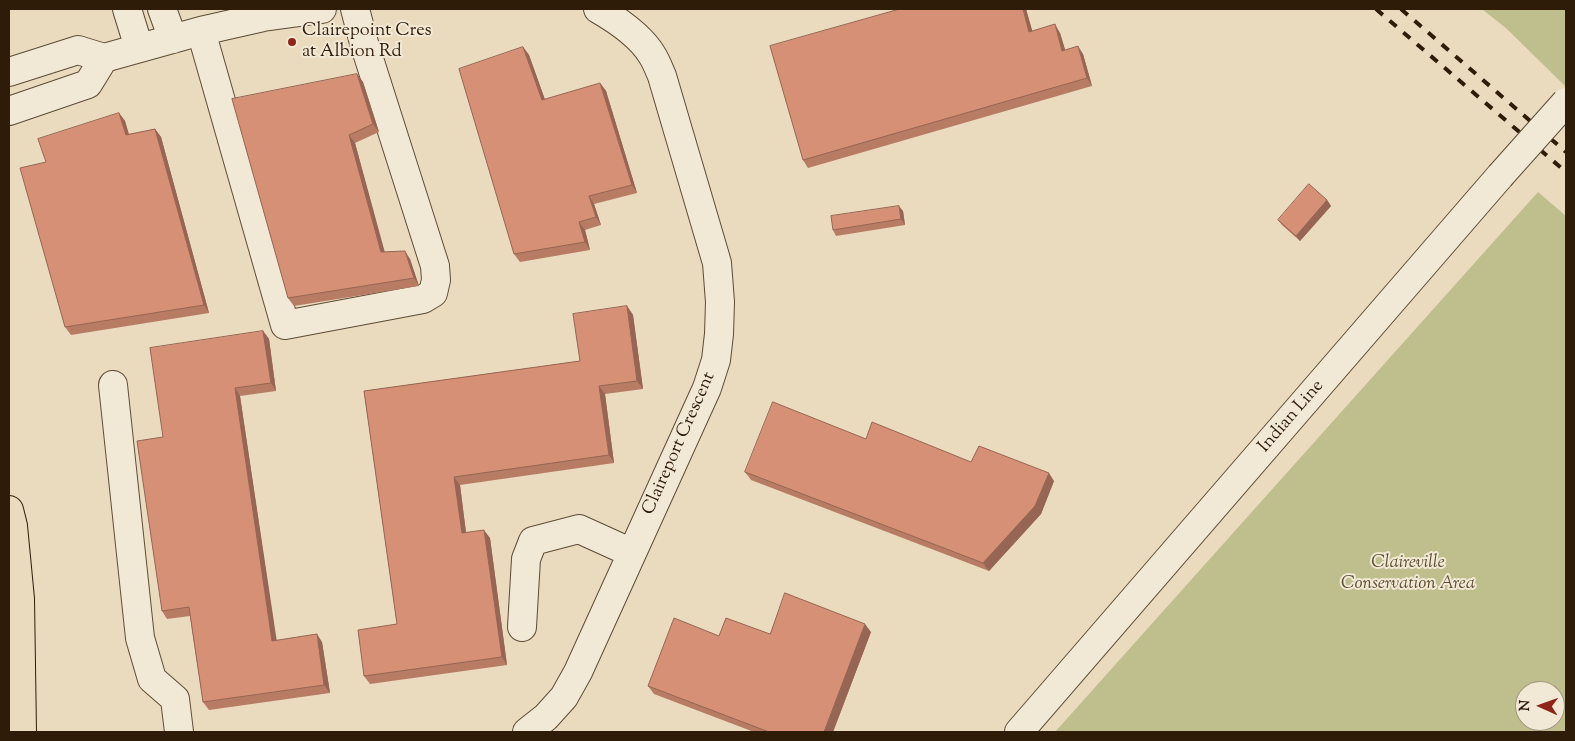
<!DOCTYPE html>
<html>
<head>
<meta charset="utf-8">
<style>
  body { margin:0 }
  #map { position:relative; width:1575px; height:741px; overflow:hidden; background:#eadbbf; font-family:"Sorts Mill Goudy",serif }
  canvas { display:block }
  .frame { position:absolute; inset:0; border:10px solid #2e1c09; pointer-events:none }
  .north { position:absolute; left:1515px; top:681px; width:50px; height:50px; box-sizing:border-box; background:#f1e8d5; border:1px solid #a39683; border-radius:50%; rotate:272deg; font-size:14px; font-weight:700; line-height:20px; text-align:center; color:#2e1c09 }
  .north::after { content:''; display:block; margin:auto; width:18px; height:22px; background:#8f2418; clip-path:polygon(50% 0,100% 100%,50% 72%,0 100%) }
</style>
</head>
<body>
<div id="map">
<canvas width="1575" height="741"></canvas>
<div class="frame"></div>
<div class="north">N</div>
</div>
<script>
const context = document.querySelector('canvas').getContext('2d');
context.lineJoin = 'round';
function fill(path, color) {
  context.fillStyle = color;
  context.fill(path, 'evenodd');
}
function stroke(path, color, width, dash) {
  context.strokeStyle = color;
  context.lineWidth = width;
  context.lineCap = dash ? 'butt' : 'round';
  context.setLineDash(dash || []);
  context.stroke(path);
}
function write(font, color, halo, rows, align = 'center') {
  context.font = font + ' "Sorts Mill Goudy",serif';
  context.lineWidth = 4;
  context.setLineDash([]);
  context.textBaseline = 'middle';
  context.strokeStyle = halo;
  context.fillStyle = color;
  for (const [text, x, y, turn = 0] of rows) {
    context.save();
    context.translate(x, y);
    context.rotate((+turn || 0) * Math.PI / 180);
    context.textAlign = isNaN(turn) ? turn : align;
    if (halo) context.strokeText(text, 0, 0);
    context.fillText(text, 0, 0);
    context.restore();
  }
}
fill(new Path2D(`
  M1482,9H1566V87L1507,29Z
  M1538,192L1566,216V732H1055ZM1525,691H1555V721H1525Z`), '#bfbe8d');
const minor = new Path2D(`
  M127,9L139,48
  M162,9L173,39
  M201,31L285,325L423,299L433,293L436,280L435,266L364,43L355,9
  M9,72L78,50L104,58L201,31L263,17L322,9
  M9,111L88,84L104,58
  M113,385L140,638L152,679L175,699L179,732
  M522,627L526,559L533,541L579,529L632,553
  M527,732L546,717L564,697L578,672L707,388L716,360L719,334L720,302L717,263L662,76C659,69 656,61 652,55C640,35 617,20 598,9
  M1019,732L1500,176`);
const major = new Path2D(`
  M9,510L13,526L20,599L22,732`);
stroke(minor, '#5d4c36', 30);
stroke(major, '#2e1c09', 30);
stroke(minor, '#f1e8d5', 28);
stroke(major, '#eadbbf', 28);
stroke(new Path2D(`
  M1376,9L1566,172
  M1401,9L1566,152`), '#2e1c09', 4, [9, 9]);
const minorBridge = new Path2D(`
  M1500,176L1566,102`);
stroke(minorBridge, '#5d4c36', 30, []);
stroke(minorBridge, '#f1e8d5', 28);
fill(new Path2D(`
  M900,9H1026L1032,31L1060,33L1065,50L1083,54L1092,86L808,168L803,160Z
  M523,47L529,55L545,100L600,83L606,91L637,193L594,204L601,225L585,230L590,250L520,262L514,254Z
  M357,74L363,82L379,132L355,143L384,252L410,259L419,286L294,306L288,298Z
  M119,113L125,121L129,134L155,129L161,137L209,313L71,335L65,327Z
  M1327,200L1331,206L1300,241L1282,225L1278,220Z
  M903,211L905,225L836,236L833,230Z
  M627,306L633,315L643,389L605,394L614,463L460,485L466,532L490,538L507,665L370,684L364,676L397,624L364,391L580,361Z
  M263,331L269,339L276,391L240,396L276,640L322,642L330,693L209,710L203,702L190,616L167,619L162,611L163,437Z
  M866,439L971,462L1054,481L1041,514L989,571L751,480L745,472Z
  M871,632L833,732H754L654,694L648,686L719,636Z`), '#b87c65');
fill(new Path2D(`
  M1023,9H1026L1035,40L1029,32Z
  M1055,24L1060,33L1068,59L1062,51Z
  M1078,46L1083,54L1092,86L1087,78Z
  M523,47L529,55L548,108L542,100Z
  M357,74L363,82L379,132L373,124Z
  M600,83L606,91L637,193L632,185Z
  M119,113L125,121L131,143L126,135Z
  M155,129L161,137L209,313L204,305Z
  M349,135L355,143L387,260L381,252Z
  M589,196L594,204L601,225L596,217Z
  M1327,200L1331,206L1300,241L1296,236Z
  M899,206L903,211L905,225L901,219Z
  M579,222L585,230L590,250L585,242Z
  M405,251L410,259L419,286L414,278Z
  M627,306L633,315L643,389L637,381Z
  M263,331L269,339L276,391L271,383Z
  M599,386L605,394L614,463L609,455Z
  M235,388L240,396L278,649L272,641Z
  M1049,473L1054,481L1041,514L989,571L983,563Z
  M454,477L460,485L467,541L462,533Z
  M484,530L490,538L507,665L502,657Z
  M865,624L871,632L833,732H824Z
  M317,634L322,642L330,693L324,685Z`), '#966553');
const building = new Path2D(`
  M900,9H1023L1029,32L1055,24L1062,51L1078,46L1087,78L803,160L770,46Z
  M523,47L542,100L600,83L632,185L589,196L596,217L579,222L585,242L514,254L459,69Z
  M357,74L373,124L349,135L381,252L405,251L414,278L288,298L232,99Z
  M119,113L126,135L155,129L204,305L65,327L20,168L46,162L38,139Z
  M1309,184L1327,200L1296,236L1278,220Z
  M899,206L901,219L833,230L831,216Z
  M627,306L637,381L599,386L609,455L454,477L462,533L484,530L502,657L364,676L358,630L397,624L364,391L580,361L573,314Z
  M263,331L271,383L235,388L272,641L317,634L324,685L203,702L189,607L162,611L137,441L163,437L150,348Z
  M773,402L866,439L872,422L971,462L979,446L1049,473L1035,506L983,563L745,472Z
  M785,593L865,624L824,732H769L648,686L674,618L719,636L726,618L770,634Z`);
fill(building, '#d69076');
stroke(building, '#966553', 1);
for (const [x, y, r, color] of [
  [292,42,5,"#8f2418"]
]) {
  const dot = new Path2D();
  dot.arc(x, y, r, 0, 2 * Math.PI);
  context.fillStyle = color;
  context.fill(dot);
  stroke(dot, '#f1e8d5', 2);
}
write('18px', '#2e1c09', '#f1e8d5', [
  ["Clairepoint Cres",302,32],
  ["at Albion Rd",302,53]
], 'left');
write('18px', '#2e1c09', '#f1e8d5', [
  ["Indian Line",1292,417,-49],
  ["Claireport Crescent",680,444,-66]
]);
write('italic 18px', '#5a4d31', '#f1e8d5', [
  ["Claireville",1408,564],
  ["Conservation Area",1408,585]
]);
</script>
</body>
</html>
